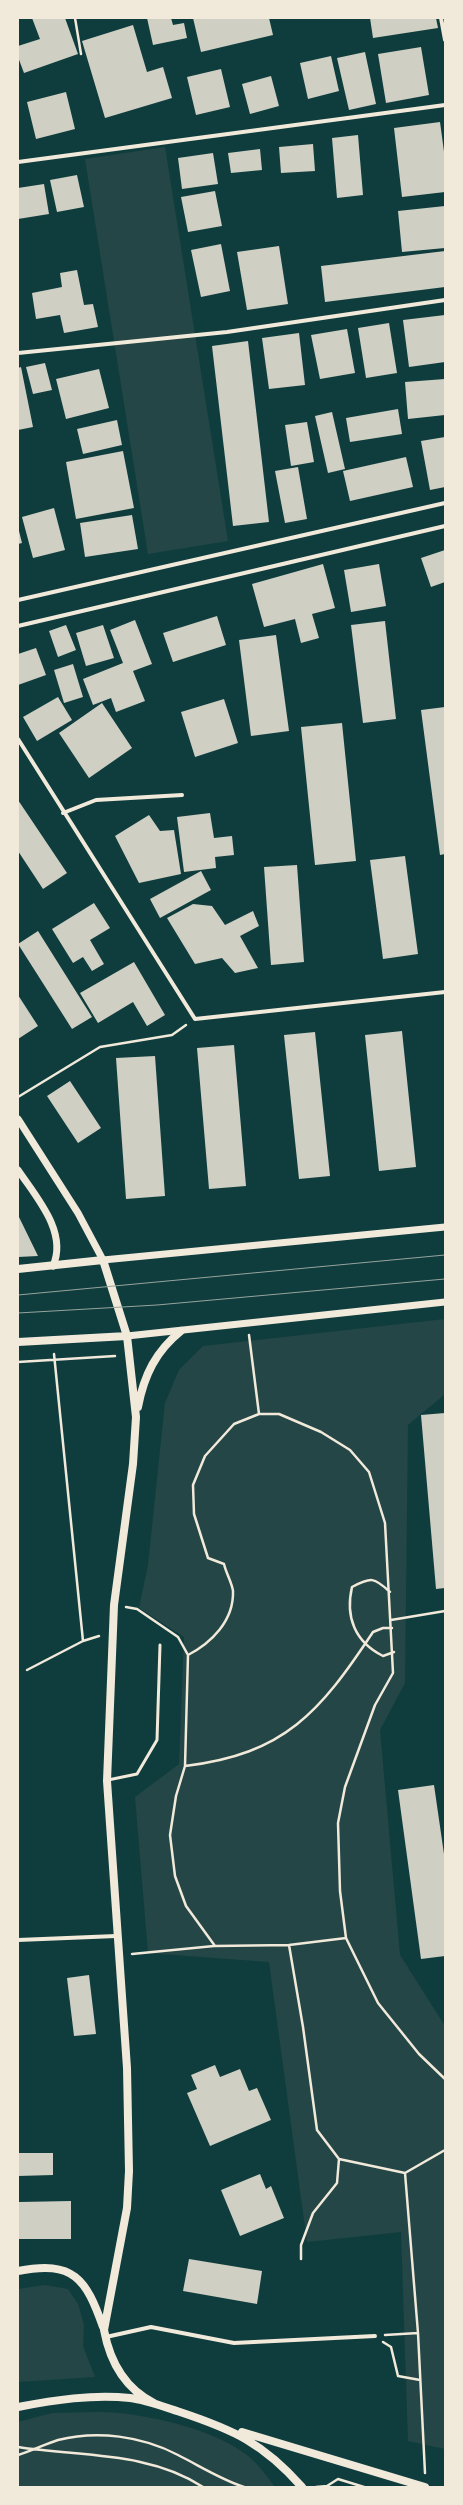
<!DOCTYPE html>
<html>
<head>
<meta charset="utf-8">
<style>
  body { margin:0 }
  #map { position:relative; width:463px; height:2505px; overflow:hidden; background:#0f3d3e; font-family:"Varela Round",sans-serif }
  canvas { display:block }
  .frame { position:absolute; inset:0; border:19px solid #f1e9da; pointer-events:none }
</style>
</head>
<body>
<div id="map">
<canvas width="463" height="2505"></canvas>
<div class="frame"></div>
</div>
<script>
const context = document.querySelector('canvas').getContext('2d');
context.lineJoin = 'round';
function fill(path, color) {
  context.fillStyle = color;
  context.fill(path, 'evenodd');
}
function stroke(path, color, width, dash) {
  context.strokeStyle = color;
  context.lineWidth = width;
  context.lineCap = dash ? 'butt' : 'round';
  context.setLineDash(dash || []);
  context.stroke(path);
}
fill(new Path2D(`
  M165,147L228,541L148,554L85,159Z
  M445,1319V1394L408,1425L405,1683L380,1730L400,1955L445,2026V2449L408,2441L401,2232L307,2242L269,1962L148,1953L135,1797L179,1764L184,1637L139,1608L148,1565L165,1403L179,1370L203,1346Z
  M45,2285L68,2289L78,2304L84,2325L83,2346L95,2377L18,2382V2289Z
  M52,2413C74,2413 97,2411 119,2413C158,2417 212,2430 244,2453C256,2461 266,2475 275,2487H18V2422Z`), '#244646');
fill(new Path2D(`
  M32,18H65L78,54L24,73L18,57V46L40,39Z
  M147,18H171L173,25L184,23L187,38L153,45Z
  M193,18H269L273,35L201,52Z
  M370,18H436L438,28L373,38Z
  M133,25L147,72L163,67L172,98L105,118L82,41Z
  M421,47L429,95L386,103L378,54Z
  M365,52L376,104L349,110L337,58Z
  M331,56L339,91L308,99L300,63Z
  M221,69L230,107L196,115L187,77Z
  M271,76L279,106L250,114L242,84Z
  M66,92L75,129L36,139L27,102Z
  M440,122L445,159V192L402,197L394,128Z
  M358,135L363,195L337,198L332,138Z
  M313,144L315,171L281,173L279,147Z
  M260,149L262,170L231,173L228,153Z
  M213,153L218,184L182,189L178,158Z
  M77,175L84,207L57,212L50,180Z
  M44,184L49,214L18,219V188Z
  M215,191L222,226L188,232L181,197Z
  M445,206V248L402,252L398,211Z
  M221,244L230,291L201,297L191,250Z
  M279,246L288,304L247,310L237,252Z
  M445,251V287L325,302L321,266Z
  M77,270L84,305L93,304L98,327L64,333L60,315L36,319L32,293L62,287L60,273Z
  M445,315V362L409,367L403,320Z
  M389,323L397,373L366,378L358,328Z
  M347,329L355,373L320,379L311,335Z
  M299,333L305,385L269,389L262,338Z
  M248,341L269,522L233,526L212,346Z
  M45,363L52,390L33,394L26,367Z
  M21,367L33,427L18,430V368Z
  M99,369L109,408L66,419L56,379Z
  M445,379V415L408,419L405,382Z
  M398,409L402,434L350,442L346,418Z
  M332,412L345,469L328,473L315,416Z
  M117,420L122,445L83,454L77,429Z
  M307,422L314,462L291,466L285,425Z
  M445,437V487L430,490L421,441Z
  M123,451L134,508L76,519L66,462Z
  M406,457L413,487L350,501L343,471Z
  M298,467L307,519L285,523L275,471Z
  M54,508L65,550L33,558L22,517Z
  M132,515L138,549L85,557L80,523Z
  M18,527L22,543L18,544Z
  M445,550V582L431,587L421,558Z
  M323,564L335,608L312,614L319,638L301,643L295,619L264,627L252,584Z
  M379,564L386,606L351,612L344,570Z
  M217,616L226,645L173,662L163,633Z
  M135,620L152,664L133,671L145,701L116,712L111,698L93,705L83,679L123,663L110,630Z
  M385,621L396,719L363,723L351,625Z
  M66,625L76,650L58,657L49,631Z
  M103,625L114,658L86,666L76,633Z
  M276,635L289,731L251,736L239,640Z
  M36,648L46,675L18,685V654Z
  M73,664L83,697L64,703L54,670Z
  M58,697L72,720L37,741L23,717Z
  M224,699L238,743L195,757L181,712Z
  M102,703L132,748L89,778L59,733Z
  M445,707V854L440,855L421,710Z
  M342,723L356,861L315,865L301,727Z
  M18,800L67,873L43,889L18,851Z
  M210,813L214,838L232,836L234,855L215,857L216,868L184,872L177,817Z
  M149,815L160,831L174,830L181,874L139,883L115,836Z
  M405,856L418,954L383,959L370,860Z
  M297,865L304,962L271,965L264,867Z
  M201,871L211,890L160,918L150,899Z
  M94,903L110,928L90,940L104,964L92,971L83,957L73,963L52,929Z
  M193,904L212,906L225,925L253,911L259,926L240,936L258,968L235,973L222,958L195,964L167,918Z
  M38,931L92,1017L72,1029L18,944Z
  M134,962L165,1015L147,1026L133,1002L98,1023L80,993Z
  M18,995L38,1026L18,1039Z
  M402,1031L416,1167L379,1171L365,1035Z
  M315,1032L330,1176L299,1179L284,1035Z
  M234,1045L246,1186L209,1189L197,1048Z
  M155,1056L165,1196L126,1199L116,1058Z
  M70,1081L101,1128L78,1143L47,1096Z
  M18,1215L38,1256L18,1257Z
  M445,1413V1588L436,1589L421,1415Z
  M434,1785L445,1861V1956L421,1959L398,1790Z
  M89,1975L96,2034L74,2036L67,1978Z
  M215,2065L220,2077L240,2069L249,2091L257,2088L271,2120L210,2146L187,2093L197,2089L191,2075Z
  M18,2153H53V2175L18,2176Z
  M260,2174L266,2189L271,2186L284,2218L240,2236L221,2190Z
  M71,2201V2239H19V2202Z
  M189,2259L262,2271L257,2304L183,2291Z`), '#cfcfc3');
stroke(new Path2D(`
  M75,18L81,54
  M18,1097L100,1047L172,1035L186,1025
  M249,1335L259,1414
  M54,1354L83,1641
  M18,1362L115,1356
  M390,1592C374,1577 371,1577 352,1587C345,1617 355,1642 383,1656L394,1652
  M126,1607L137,1609L178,1637L188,1655
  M391,1620L445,1611
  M27,1670L83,1641L99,1636
  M185,1766C285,1754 320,1712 373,1632L383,1628H392
  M289,1945L346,1938
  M132,1954L214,1946
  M405,2173L445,2150
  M301,2259V2245L313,2213L337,2183L339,2159
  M385,2335L418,2333
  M383,2342L391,2347L398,2376L420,2380
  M18,2447C80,2457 148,2451 203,2487
  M18,2455C32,2451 45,2444 58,2440C97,2430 142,2436 178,2455C200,2466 220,2479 244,2487
  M425,2473L418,2333L405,2173L339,2159L317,2130L303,2027L289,1945L215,1946L186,1906L175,1876L170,1835L176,1796L185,1766L188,1655C211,1643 234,1621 233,1591C232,1583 226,1573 224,1564L208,1558L194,1514L193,1485L205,1456L234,1424L259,1414H279L321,1432L350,1450L369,1472L385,1523L393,1673L375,1705L345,1787L338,1823L340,1891L346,1938L378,2003L419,2054L445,2079
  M316,2487L327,2486L338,2479L364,2487`), '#f1e9da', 2.5);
stroke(new Path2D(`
  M108,1780L137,1774L157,1740L160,1645`), '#f1e9da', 3);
stroke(new Path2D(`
  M441,18L445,40
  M18,162L445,105
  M18,353L227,332L445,300
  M18,600L445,503
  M18,626L445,526
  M18,739L195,1019L445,992
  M63,813L96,800L182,795
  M18,1940L116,1936
  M106,2337L151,2327L234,2343L375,2336`), '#f1e9da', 4);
stroke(new Path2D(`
  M18,1119L78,1213L103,1260L445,1227
  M18,1170C36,1197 68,1232 53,1266
  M127,1336L445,1302`), '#f1e9da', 7);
stroke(new Path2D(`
  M18,1269L103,1260L127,1336L136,1417L133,1464L114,1605L107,1781L127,2068L129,2171L127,2208L104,2330C110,2362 124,2388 154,2403
  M18,1342L127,1336
  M138,1407C144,1375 156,1351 181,1331
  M18,2271C74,2260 86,2279 103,2327
  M18,2407C54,2400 93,2394 130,2398C147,2400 164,2407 180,2412C234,2430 263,2443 302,2487
  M242,2432L425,2487`), '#f1e9da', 8);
stroke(new Path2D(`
  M18,1295L445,1255
  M18,1313L157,1305L445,1279`), '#97a49c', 1);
</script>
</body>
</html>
